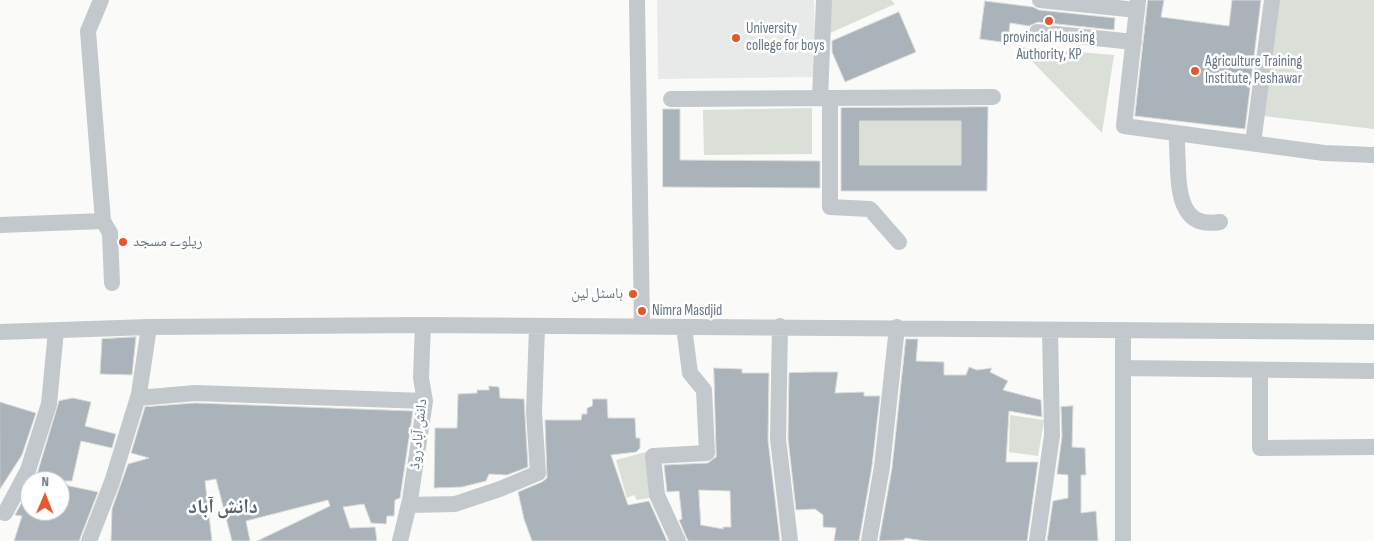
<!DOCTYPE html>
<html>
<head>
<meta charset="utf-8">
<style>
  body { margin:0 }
  #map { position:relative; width:1374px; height:541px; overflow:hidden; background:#fafaf8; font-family:"Sofia Sans Condensed",sans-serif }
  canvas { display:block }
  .north { position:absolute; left:20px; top:471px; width:50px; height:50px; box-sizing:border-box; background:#fff; border:1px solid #c1c8cd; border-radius:50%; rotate:1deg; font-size:14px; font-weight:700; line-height:20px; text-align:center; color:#657683 }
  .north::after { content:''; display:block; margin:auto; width:18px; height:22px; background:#e4572e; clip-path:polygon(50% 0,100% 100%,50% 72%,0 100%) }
</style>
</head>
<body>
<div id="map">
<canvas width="1374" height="541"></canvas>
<div class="north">N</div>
</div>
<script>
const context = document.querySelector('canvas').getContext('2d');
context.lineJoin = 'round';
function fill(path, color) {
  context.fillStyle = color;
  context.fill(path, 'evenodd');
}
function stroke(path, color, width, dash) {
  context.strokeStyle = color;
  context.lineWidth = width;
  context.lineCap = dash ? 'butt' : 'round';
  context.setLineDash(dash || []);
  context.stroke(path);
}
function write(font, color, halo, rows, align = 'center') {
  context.font = font + ' "Sofia Sans Condensed","Noto Naskh Arabic",sans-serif';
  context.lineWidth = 5;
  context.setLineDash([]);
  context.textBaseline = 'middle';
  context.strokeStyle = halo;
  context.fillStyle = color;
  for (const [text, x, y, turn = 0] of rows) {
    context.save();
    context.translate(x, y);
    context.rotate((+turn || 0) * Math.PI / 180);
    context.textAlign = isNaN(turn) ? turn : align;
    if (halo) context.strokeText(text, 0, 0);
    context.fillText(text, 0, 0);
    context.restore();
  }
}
fill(new Path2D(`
  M657,0H814L816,77L658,79Z`), '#e8e9e9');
fill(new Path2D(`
  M829,0H891L895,4L828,34Z
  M1278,0H1374V129L1263,116Z
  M1018,47L1114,55L1102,133Z
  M812,108V154L704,155L703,110Z
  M860,121H961V165H860Z
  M1010,415L1044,420L1038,456L1009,452Z
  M646,452L655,497L637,500L634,495L627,498L616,460Z`), '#dadfd7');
const building = new Path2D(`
  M1148,0H1164L1161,17L1229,26L1232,0H1261L1245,129L1135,116Z
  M985,1L1033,7L1039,10L1115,18L1114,30L1038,22L1029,26L1010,23L1008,43L980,39Z
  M899,12L916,52L845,82L832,52V41Z
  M988,107L987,191H841V108ZM860,121H961V165H860Z
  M663,109H680V160L820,161V188L663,187Z
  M136,337L132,375L100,374L102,339Z
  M906,339H918L916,361L944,362V375H966L969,367L977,370L992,368L990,372L1008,381L1003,390L1041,400L1042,417L1009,411L1006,462H1038L1027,541H925L905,538L904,540L879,541L892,468Z
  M714,368L742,369V373H769L768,440L780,541H688L679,520L682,519L679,491L667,492L664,465L708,463L716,457ZM699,490L730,491L731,527H723V529L701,525Z
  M814,372H838L835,393L864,392V396H880L872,466L859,541H834L836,528L823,527V515L815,509L796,510L788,438L789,373Z
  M489,386L499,387L500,398L524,399L528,467L507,475L489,474L486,481L462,487L434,488L435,428H457L458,394L477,393V390H489Z
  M73,398L91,402L85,426L116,434L112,448L81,441L72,481H35L59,401Z
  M593,399H607L608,418H635L636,438H640V448L636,452L611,455L628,505L649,501L667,541H532L524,519L518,492L542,482L547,478L545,420H581L582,414H587V408L592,406Z
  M0,402L36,413L22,455L0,489Z
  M195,403L413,411L400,498L395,500L394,516H387L386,524L371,523L364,504L343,507L350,528L375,527L377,541H257L330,506L328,500L246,521L250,541H232L216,479L205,481L212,541H111L112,509L128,464L149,458L131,453L145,407Z
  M1073,406L1072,447L1085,448L1086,475H1081V513L1096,511L1098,541H1047L1053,501L1068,498V475L1057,474L1062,436L1061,407Z
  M65,485L98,492L79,541H14L22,516L15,515L30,487V511H60Z`);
fill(building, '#aab3b9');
stroke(building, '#dcdcda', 1);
stroke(new Path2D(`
  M101,0L88,31L103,221L110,233L112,283
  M637,0L642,327
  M1040,0L1137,10
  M1138,0L1124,126L1324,153L1374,155
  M1037,32L1134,42
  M820,98L824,0
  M830,98V207L870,209L899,242
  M671,99L993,97
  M1176,133C1181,165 1168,231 1220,222
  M1253,143L1272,0
  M0,225L103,221
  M780,326L778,439L790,541
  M0,332L149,327L423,325L1374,332
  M1123,368L1374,371
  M1260,370V448L1374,447
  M138,398L195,393L425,401
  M409,505L455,504L500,489L538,473L534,412L537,327
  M5,513L28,470L49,404L56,331
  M89,541L112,482L139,394L149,327
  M400,541L410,500L425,401L421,378L423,325
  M678,541L657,495L653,456L707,453L704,390L690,373L684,327
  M869,541L882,467L897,327
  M1037,541L1052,435L1050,330
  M1123,541V330`), '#c3c8cc', 16);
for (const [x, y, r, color] of [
  [1049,21,5,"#e4572e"],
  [736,38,5,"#e4572e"],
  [1195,71,5,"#e4572e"],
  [123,242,5,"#e4572e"],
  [633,294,5,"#e4572e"],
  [642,311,5,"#e4572e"]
]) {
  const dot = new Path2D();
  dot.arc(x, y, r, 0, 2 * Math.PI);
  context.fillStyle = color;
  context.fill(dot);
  stroke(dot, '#fff', 2);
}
write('15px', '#657683', '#fff', [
  ["University",746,29],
  ["college for boys",746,46],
  ["provincial Housing",1049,38,"center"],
  ["Authority, KP",1049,55,"center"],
  ["Agriculture Training",1205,62],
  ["Institute, Peshawar",1205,79],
  ["ریلوے مسجد",133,242],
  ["ہاسٹل لین",623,294,"right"],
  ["Nimra Masdjid",652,311]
], 'left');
write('15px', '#657683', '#fff', [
  ["دانش آباد روڈ",419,434,-84]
]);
write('bold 20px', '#57646e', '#fff', [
  ["دانش آباد",223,508]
]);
</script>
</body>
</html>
